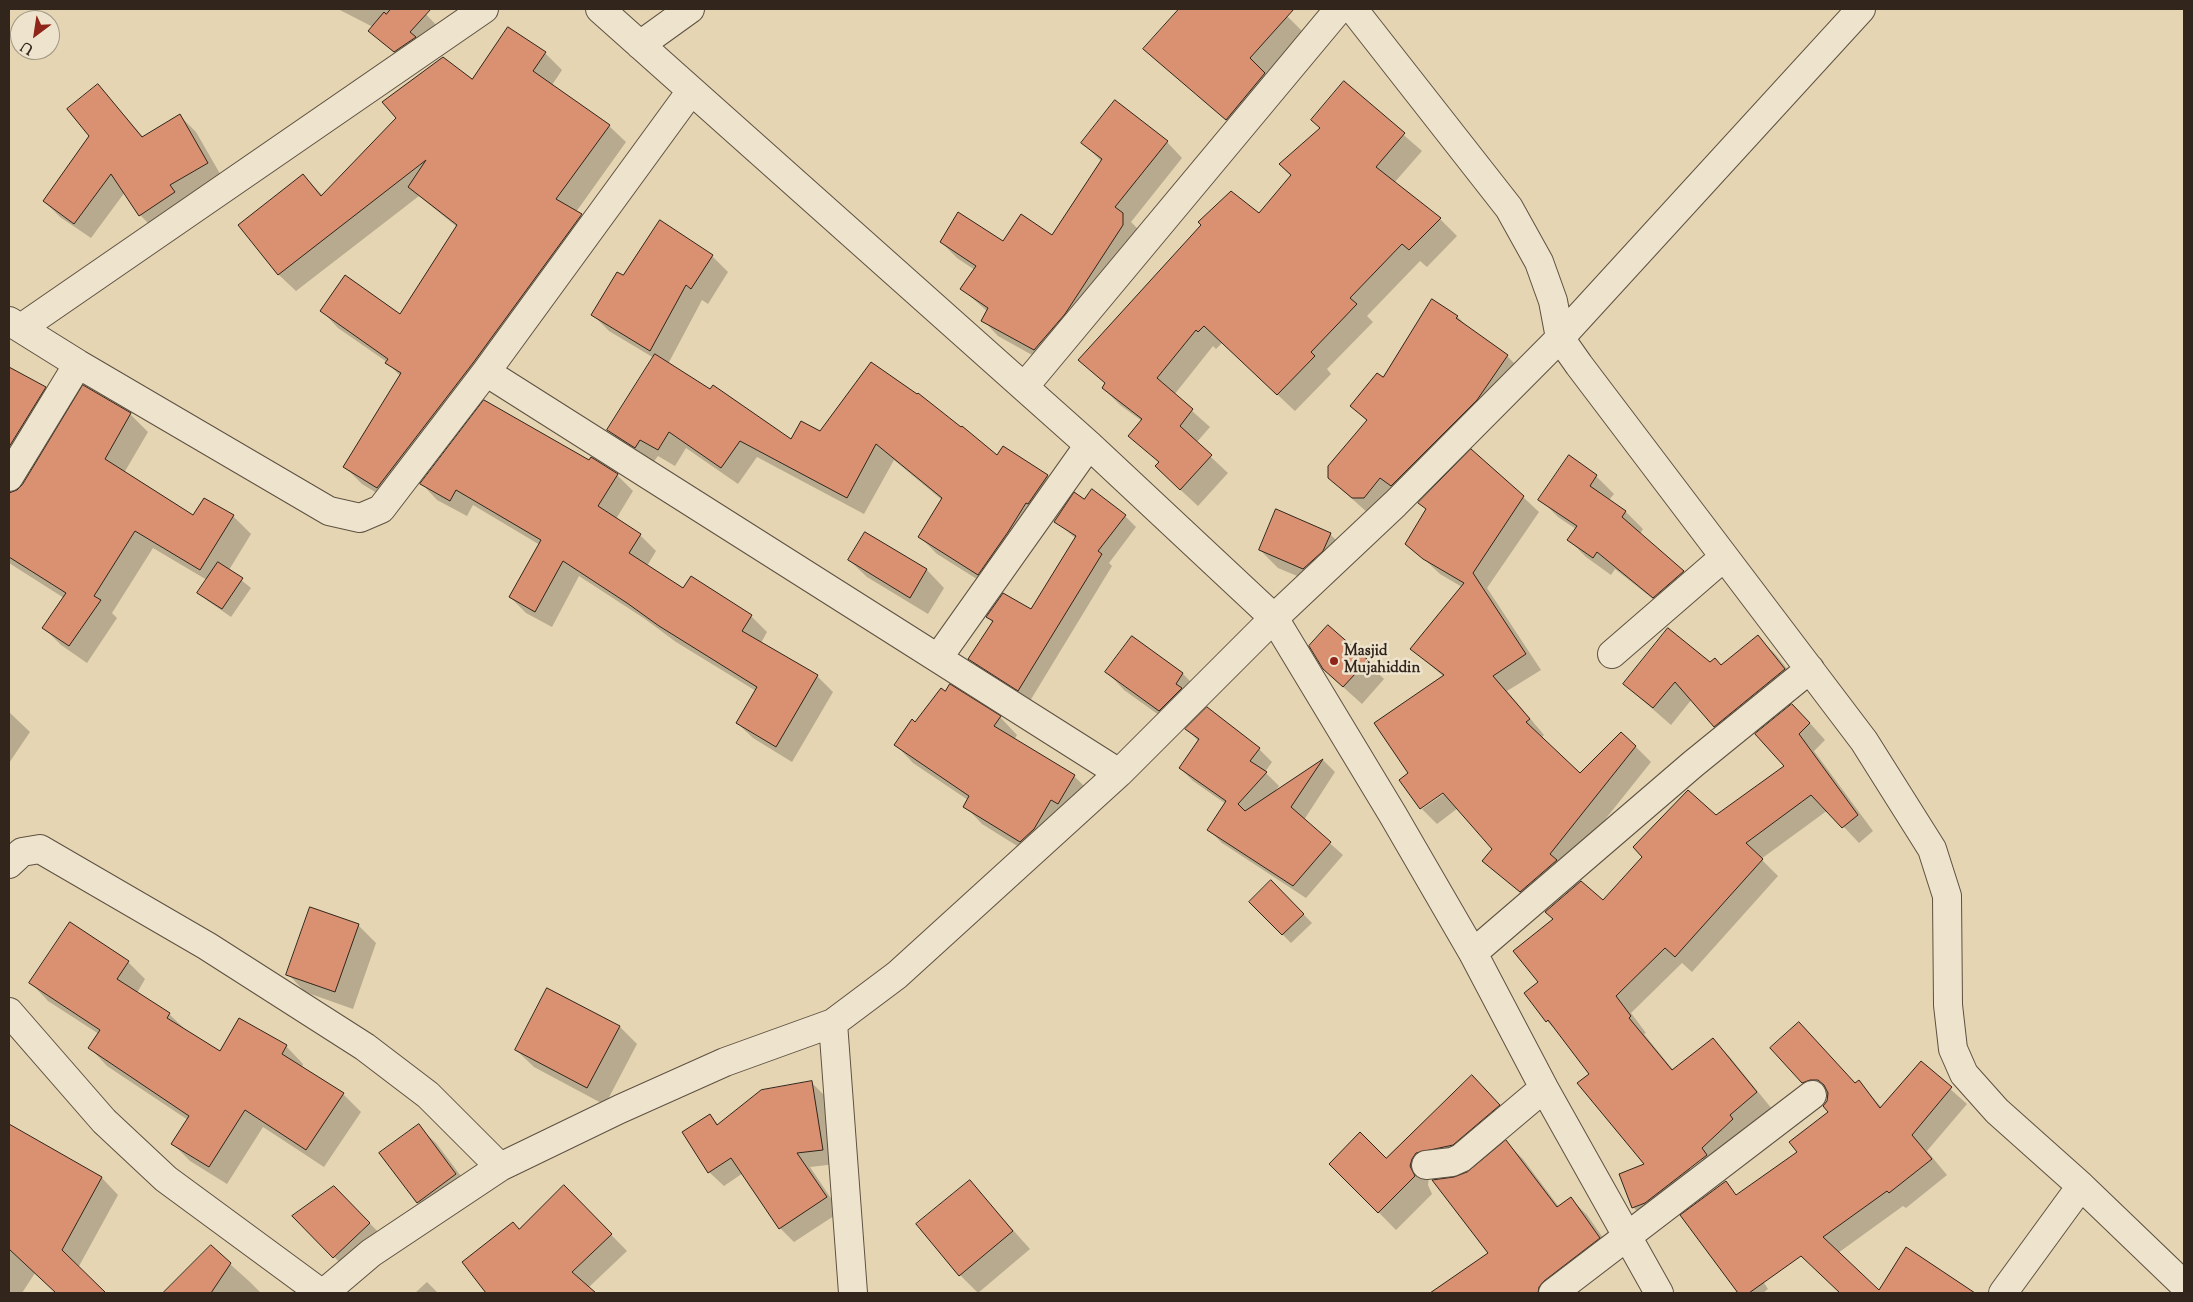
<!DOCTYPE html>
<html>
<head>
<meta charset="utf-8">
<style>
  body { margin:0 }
  #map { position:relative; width:2193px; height:1302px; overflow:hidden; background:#e5d5b2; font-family:"Sorts Mill Goudy",serif }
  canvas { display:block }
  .frame { position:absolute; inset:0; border:10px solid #31251c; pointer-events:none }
  .north { position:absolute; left:10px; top:10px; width:50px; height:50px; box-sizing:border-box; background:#eee4cd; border:1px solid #a29886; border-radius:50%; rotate:211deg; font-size:14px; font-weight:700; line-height:20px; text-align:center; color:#31251c }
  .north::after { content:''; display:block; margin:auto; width:18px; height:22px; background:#8f2418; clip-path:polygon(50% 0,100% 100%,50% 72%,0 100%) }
</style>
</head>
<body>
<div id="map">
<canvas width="2193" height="1302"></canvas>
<div class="frame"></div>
<div class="north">U</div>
</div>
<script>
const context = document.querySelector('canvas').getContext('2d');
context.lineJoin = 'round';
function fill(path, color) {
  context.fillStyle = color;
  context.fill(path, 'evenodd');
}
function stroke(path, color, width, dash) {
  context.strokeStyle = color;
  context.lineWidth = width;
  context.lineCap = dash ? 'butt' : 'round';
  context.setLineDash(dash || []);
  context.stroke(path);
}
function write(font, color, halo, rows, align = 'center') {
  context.font = font + ' "Sorts Mill Goudy",serif';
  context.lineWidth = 5;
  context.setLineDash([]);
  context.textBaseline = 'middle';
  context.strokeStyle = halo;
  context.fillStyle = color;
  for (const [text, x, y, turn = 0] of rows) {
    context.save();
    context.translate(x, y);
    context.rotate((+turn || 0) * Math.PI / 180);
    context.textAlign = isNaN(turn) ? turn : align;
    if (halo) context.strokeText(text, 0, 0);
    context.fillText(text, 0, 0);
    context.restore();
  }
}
fill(new Path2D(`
  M338,9H421L441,30L410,67L370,30L373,27Z
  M1180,9H1280L1303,32L1265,75L1280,90L1243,135L1145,49Z
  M545,53L562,70L552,85L609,126L626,142L576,212L598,232L395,504L362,484L345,467L401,377L387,362L338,328L322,311L401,315L457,227L419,196L296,291L279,275L240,225L303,175L323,196L472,80Z
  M1344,83L1422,151L1394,183L1440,219L1457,236L1427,267L1420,261L1367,316L1373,322L1327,369L1331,374L1295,411L1222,343L1216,349L1213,346L1174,395L1210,427L1196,443L1228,473L1198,506L1174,484L1160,463L1130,436L1142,421L1120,405L1103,388L1106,384L1080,360L1259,215L1291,176L1280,165L1321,129Z
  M98,85L143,137L180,116L196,132L223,179L156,231L140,215L125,192L91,238L60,217L44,201L90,136Z
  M1167,142L1182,158L1131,222L1139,230L1050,365L998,336L983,320L988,312L962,289L975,270L957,258L941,242H1003L1052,237L1102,162L1083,143Z
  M712,256L728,272L708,304L702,300L668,364L792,440L821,433L997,457L1003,447L1048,476L1065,493L996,591L937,554L920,537L942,500L894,460L864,514L757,457L738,484L686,448L675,466L658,456L652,464L626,447L609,430L654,358L609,331L593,315L623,277Z
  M1457,316L1471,331L1507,356L1524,373L1369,514L1329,478L1367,421L1352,406Z
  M9,369L45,388L63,405L32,455L9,443Z
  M84,387L130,414L148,432L124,473L194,517L205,499L233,516L251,534L229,570L251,588L231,617L208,601L199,593L207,580L153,548L112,613L117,618L87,663L61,645L44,628L64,598L9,563V494L17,492L23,486Z
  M591,459L617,475L633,491L616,519L640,535L656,551L647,566L683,590L691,578L751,616L767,632L761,643L817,676L833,692L792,762L753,738L737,723L756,691L676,642L645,619L579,576L552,627L526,613L510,597L540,545L473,505L467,516L437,500L422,484L589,461Z
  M1596,476L1614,494L1609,500L1626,512L1643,529L1640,534L1701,589L1672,614L1615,569L1611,575L1586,557L1569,540L1576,529L1558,517L1540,499Z
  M1523,497L1539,512L1487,588L1541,670L1507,691L1544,735L1541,738L1580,774L1636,747L1651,762L1536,906L1484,861L1493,849L1458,808L1437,824L1422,809L1448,791L1447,789L1422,807V809L1401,780L1410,774L1444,677L1412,649L1462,587L1440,574L1407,543L1427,510L1420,503Z
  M1085,501L1125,516L1136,527L1109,563L1112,566L1030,701L980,670L969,658L993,623L988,617L1032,611L1075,538L1056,521Z
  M865,533L927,570L944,588L928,614L867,577L849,560Z
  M1330,534L1347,551L1321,586L1278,568L1260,550Z
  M1329,627L1384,679L1362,704L1342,686Z
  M1132,637L1183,674L1200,691L1177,728L1124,690L1107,672Z
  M1758,637L1776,655L1802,687L1732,744L1692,699L1671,725L1624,684L1710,664L1721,667Z
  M1207,709L1259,749L1272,762L1265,772L1279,786L1273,794L1323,760L1335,772L1304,820L1343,855L1306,898L1222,843L1209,830L1226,804L1193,781L1180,768L1199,742L1187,729Z
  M9,712L30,732L9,763Z
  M1000,717L1017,735L1014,740L1074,776L1092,794L1038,859L982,824L965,806L968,800L913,763L896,745L915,723Z
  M1808,721L1825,740L1814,751L1873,831L1859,843L1828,810L1761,859L1778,876L1692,972L1682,963L1631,1013L1646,1033L1644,1034L1674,1071L1713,1040L1729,1056L1772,1109L1713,1169L1697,1154L1686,1163L1702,1187L1649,1223L1633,1207L1646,1165L1591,1074L1563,1037L1547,1021L1540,982L1603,901L1786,766L1756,734Z
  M1271,881L1312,923L1291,943L1250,902Z
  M358,925L376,943L353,1009L305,992L288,974Z
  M128,962L145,979L137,993L169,1014L187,1031L221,1053L286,1046L303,1064L302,1068L343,1094L361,1112L324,1167L263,1127L227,1184L190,1161L173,1144L188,1120L107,1066L90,1048L99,1034L48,1001L31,983Z
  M548,989L620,1027L637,1044L605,1105L534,1067L516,1050Z
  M1772,1048L1855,1084L1859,1082L1882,1108L1921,1063L1967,1104L1927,1151L1947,1175L1906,1208L1903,1206L1838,1253L1879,1292H1964L1963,1293H1841L1754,1210L1830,1113L1829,1095L1818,1098Z
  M812,1083L826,1097L836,1164L810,1167L840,1212L794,1242L780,1228L743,1173L724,1186L709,1172L710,1116L719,1125Z
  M1490,1095L1517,1123L1429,1177L1428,1185L1432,1194L1396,1230L1331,1164L1386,1160Z
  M9,1126L102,1178L118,1195L78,1268L104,1293H56L35,1273L22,1293H9V1195L22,1172L9,1156Z
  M418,1126L436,1143L473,1192L436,1220L418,1202L381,1153Z
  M1506,1142L1523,1159L1559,1207L1571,1199L1587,1215L1615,1255L1565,1293H1440L1437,1290L1490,1254L1454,1179L1468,1173Z
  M970,1182L1030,1249L978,1293L960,1275L918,1224Z
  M334,1187L387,1241L352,1275L294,1216Z
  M580,1203L627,1251L588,1288L594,1293H487L464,1263L520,1230Z
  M1721,1217L1768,1289L1763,1293H1742L1733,1284Z
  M211,1247L250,1282L261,1293H164Z
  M427,1282L438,1293H415Z`), '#0003');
const building = new Path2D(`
  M391,9H431L410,32L416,37L394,52L368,31L384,12L386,14Z
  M1179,9H1294L1250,58L1265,73L1226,120L1143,49Z
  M508,27L546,52L533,71L610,125L556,199L582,214L473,363L377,488L343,467L401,373L385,363L388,359L320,311L345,275L400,314L457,225L408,187L426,160L278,275L238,225L303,174L321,196L396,118L382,102L443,57L472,79Z
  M1344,81L1405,133L1376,167L1441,218L1409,250L1402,244L1350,298L1357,304L1311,352L1315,356L1277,395L1204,326L1198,332L1196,330L1157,378L1193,409L1180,426L1212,455L1180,490L1155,466L1159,462L1128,436L1142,419L1102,388L1105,383L1078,360L1201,225L1198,222L1231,191L1259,213L1291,175L1279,164L1320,128L1311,120Z
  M98,84L142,137L180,114L208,163L170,185L175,192L139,216L111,174L74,224L43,201L89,136L67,109Z
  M1115,100L1168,141L1115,207L1123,213V225L1065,314L1034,350L981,321L988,308L960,289L976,266L940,242L958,212L1003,241L1021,214L1052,235L1102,159L1081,143Z
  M660,220L713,255L691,289L686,285L650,351L591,315L617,272L623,275Z
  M1432,299L1458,316L1456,318L1508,355L1477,400L1391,486L1380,478L1364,498H1352L1328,478V466L1367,420L1350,406L1377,373L1383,377Z
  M655,354L710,389L713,385L791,439L801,421L820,431L871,362L917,394L918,393L961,427L962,426L997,455L1003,446L1048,475L1028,504L1026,503L1008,532L978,575L918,537L942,498L876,444L847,498L740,441L721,468L669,432L658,450L640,440L635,448L607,430Z
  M9,367L46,387L9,447Z
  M83,385L131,413L105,459L193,515L204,498L234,515L200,570L135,531L94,596L101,600L69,646L42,628L66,593L9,557V493L17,490L22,485Z
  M484,400L589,460L591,457L618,474L598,506L641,534L629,553L683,588L691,576L752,615L742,631L818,675L776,747L736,723L757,687L659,626L627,603L563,561L535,612L509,597L541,540L456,490L450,501L420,484Z
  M1471,449L1524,496L1473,573L1526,654L1493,676L1530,719L1526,722L1580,773L1621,732L1636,746L1550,854L1557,860L1520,892L1482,861L1492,849L1443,793L1420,809L1399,780L1408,773L1374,723L1444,675L1410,649L1464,583L1423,559L1405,544L1426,509L1418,503Z
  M1569,455L1597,475L1590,486L1626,511L1622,517L1684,571L1653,598L1597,552L1593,558L1567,540L1577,526L1538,500Z
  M1092,489L1126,515L1098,551L1102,554L1018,691L968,659L993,621L986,617L1003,593L1031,609L1076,536L1054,522L1074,492L1084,499Z
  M1276,509L1331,533L1323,551L1303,569L1259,550Z
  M865,532L927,569L910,598L848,560Z
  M218,562L243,578L222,609L197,593Z
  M1328,625L1368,660L1343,687L1323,669L1309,646Z
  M1668,628L1710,662L1715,658L1721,665L1758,635L1785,669L1714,727L1675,682L1653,708L1623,684Z
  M1132,636L1183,673L1176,684L1182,688L1159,711L1105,672Z
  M950,684L1001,716L994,726L1075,775L1058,804L1051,800L1034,829L1020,842L963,807L969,796L894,745L912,719L915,722L941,688L945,691Z
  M1792,704L1810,723L1799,734L1858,815L1842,828L1811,795L1746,843L1763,859L1675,957L1665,948L1616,996L1631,1016L1629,1018L1672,1070L1713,1038L1757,1092L1730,1115L1733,1119L1702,1148L1707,1155L1645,1203L1632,1208L1619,1174L1644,1164L1577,1083L1589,1074L1548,1020L1546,1022L1524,993L1538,982L1513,951L1553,919L1545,912L1581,881L1603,900L1642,857L1633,847L1688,790L1716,815L1784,766L1755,734Z
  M1207,707L1260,748L1250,761L1267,772L1238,804L1245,811L1323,759L1291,807L1331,842L1293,886L1207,830L1226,801L1179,768L1199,739L1185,729Z
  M1271,880L1304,914L1282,935L1249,902Z
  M310,907L359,924L335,992L286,975Z
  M70,922L129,961L117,979L170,1013L167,1018L220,1051L239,1018L287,1045L282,1054L344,1093L306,1150L245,1110L209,1167L171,1144L189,1116L88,1048L100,1030L29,983Z
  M547,988L620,1026L587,1088L515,1050Z
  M1799,1022L1855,1083L1859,1080L1880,1108L1921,1061L1952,1087L1912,1135L1932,1159L1889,1193L1887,1191L1823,1237L1879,1290L1906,1247L1975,1293H1840L1801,1256L1749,1293H1738L1680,1215L1726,1181L1736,1195L1797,1152L1789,1142L1828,1112L1823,1106L1827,1101L1828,1093L1824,1085L1818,1080H1810L1802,1083L1770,1048Z
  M1472,1075L1500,1105L1453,1145L1416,1153L1412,1159L1410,1166L1415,1176L1378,1213L1329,1164L1360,1132L1386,1158Z
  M812,1081L823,1150L797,1153L827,1197L779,1229L731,1158L708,1173L682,1132L710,1114L717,1125L761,1090Z
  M9,1124L102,1177L62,1250L106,1293H56L9,1249Z
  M419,1124L456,1174L417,1203L379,1153Z
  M1506,1140L1557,1207L1571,1197L1600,1238L1544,1281L1539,1287L1538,1293H1430L1488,1253L1432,1180L1454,1177L1467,1172Z
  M970,1180L1013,1231L959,1276L916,1224Z
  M564,1185L612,1234L572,1272L596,1293H486L462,1262L513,1222L519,1229Z
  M334,1186L370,1223L333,1258L292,1216Z
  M211,1245L231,1263L211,1293H163Z`);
fill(building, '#d99171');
stroke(building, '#31251c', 1);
const street = new Path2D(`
  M600,9L1089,445L1274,618L1393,815L1473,953L1544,1088L1659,1293
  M1353,9L1509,208L1539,262L1553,301L1560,338L1579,365L1864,741L1932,849L1947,896L1948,1005L1953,1049L1964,1074L1997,1111L2081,1186L2184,1285
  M640,45L690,9
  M691,91L486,372L1119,773L1274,618L1395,504L1560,338L1861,9
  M9,321L78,364L329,511L360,518L381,509L486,372
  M21,328L484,9
  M1024,387L1339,9
  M9,477L78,364
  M1612,654L1724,557
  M938,658L1089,445
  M9,864L22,852L40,849L207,946L365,1047L428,1095L500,1167
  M1473,953L1693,764L1810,669
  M9,1012L104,1121L166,1179L321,1293
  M833,1023L897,975L1119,773
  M1426,1165L1452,1162L1461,1158L1544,1088
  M324,1293L371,1253L500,1167L620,1109L725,1062L833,1023L853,1293
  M1553,1293L1812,1095
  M2003,1293L2081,1186`);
stroke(street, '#5e5142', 30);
stroke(street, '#eee4cd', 28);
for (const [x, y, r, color] of [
  [1334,661,5,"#8f2418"]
]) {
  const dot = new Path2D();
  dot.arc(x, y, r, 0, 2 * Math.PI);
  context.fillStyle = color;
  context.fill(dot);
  stroke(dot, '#eee4cd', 2);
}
write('bold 15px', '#31251c', '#eee4cd', [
  ["Masjid",1344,652],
  ["Mujahiddin",1344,669]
], 'left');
</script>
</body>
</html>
